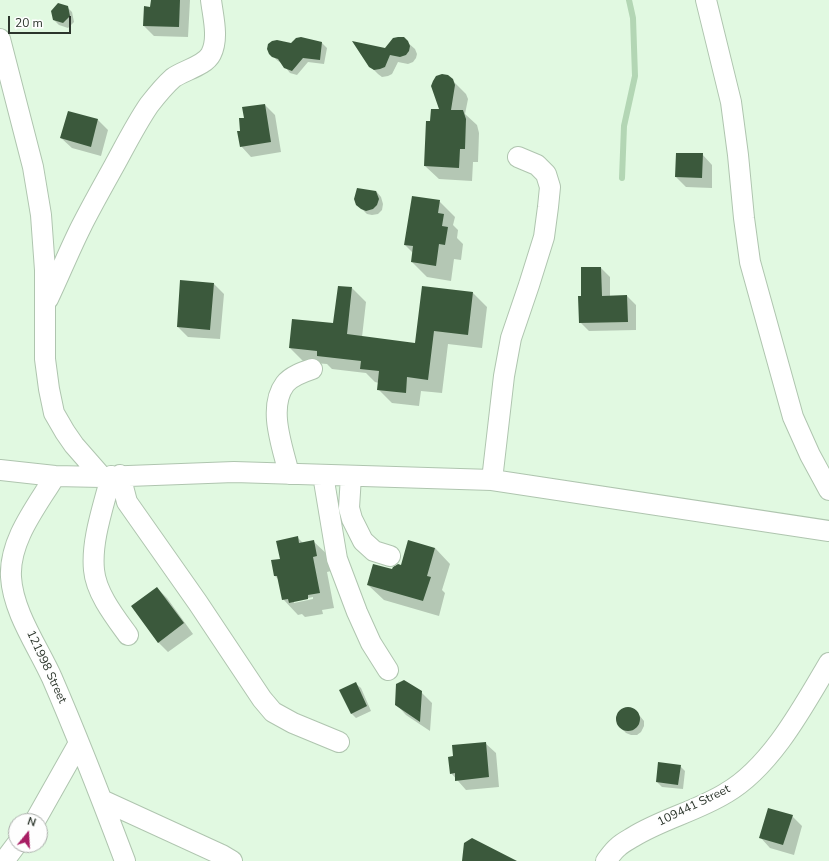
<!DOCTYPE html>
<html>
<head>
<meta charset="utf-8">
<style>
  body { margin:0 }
  #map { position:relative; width:829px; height:861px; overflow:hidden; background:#e1f9e1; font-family:"Nunito Sans",sans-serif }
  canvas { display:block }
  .north { position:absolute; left:8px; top:813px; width:40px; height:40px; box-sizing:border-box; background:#fefefe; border:1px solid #aaaeaa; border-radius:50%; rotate:18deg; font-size:11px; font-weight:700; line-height:16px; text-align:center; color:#2b352b }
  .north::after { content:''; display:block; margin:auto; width:14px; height:18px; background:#a71d63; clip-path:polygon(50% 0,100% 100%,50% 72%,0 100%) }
  .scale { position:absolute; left:8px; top:16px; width:63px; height:18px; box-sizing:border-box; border:2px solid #2b352b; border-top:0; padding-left:5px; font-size:12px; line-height:14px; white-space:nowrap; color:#2b352b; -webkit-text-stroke:3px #fefefe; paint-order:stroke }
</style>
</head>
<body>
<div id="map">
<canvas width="829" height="861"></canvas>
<div class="north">N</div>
<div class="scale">20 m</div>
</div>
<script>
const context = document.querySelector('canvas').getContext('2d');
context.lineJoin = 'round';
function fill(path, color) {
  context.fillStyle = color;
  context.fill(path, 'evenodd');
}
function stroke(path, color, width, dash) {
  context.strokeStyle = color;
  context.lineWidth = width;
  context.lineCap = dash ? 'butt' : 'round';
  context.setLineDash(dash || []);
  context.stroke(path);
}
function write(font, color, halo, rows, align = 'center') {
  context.font = font + ' "Nunito Sans",sans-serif';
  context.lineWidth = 4;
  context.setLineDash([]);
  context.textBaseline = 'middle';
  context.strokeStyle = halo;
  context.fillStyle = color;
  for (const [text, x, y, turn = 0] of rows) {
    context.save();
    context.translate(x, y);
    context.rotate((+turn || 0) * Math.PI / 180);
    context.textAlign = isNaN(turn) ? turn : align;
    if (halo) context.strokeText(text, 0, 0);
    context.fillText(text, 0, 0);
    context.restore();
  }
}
fill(new Path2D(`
  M152,0H190L188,37L154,36L144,26L151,8Z
  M67,7L72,12L74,22L68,28L59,25L54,20Z
  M407,42L415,49L417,54L416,58L413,62L408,64L398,62L392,74L388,76L382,77L378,74L370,66L386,49Z
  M322,43L327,48L324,64L308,62L297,75L290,73L282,63L278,61L269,53L292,44Z
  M452,80L466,94L468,99L465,114L477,125L479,133L478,162H473L472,181L439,179L425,166L431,123L441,110Z
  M265,105L275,115L281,152L251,157L241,146V131L245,119Z
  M98,120L108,130L101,156L72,148L61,138Z
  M677,154H702L712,165V188L686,187L676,177Z
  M376,191L381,197L383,204L382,210L378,214L372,215L367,214L357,204Z
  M439,201L455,217L453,225L458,230L457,238L463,244L461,260L454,259L451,281L427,277L412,262L413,253L405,245Z
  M601,268L610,277V297L627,296L636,305V330L589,331L580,322L582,297Z
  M214,284L224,294L220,339L188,337L178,327Z
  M352,288L366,302L362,337L416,344L473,293L487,307L482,348L448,344L442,393L421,391L419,406L392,403L378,389L379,383L375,382L366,373L332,369L327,364L304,362L290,348L333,324Z
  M298,538L303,543L313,541L329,556L331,571L327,572L334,608L322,610L323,614L305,617L302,614L298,615L283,599L279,580L275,576L281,559ZM313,597V599L294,603V601Z
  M435,548L450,564L442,590L445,593L439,616L384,600L368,585Z
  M157,588L167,598L193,634L168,652L158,642Z
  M356,684L361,688L371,711L356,718L351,713Z
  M421,692L432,703L430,731L406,715L396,704Z
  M624,708H630L635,710L644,721V726L641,732L637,735H631L626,733L617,723V717L619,712Z
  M485,743L496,753L499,787L466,790L451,773Z
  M680,766L685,771L683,789L662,787L657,782Z
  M792,816L802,826L794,855L770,848L760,837Z`), '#0003');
stroke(new Path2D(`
  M622,178L624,126L635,76L633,18L629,0`), '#b3d6b4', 6);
fill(new Path2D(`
  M151,0H180L179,27L143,26L144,6L150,7Z
  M58,3L68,6L70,16L63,23L53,20L51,11Z
  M301,37L322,42L320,60L303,58L292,71L284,68L278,59L272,57L269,54L267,49L268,44L272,41L277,40L291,43L296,38Z
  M398,37H404L408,41L410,46L409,51L406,55L400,57L390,55L385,67L380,69L374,70L369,67L352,41L385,48L393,38Z
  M442,74L448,75L453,79L455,85L451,110H463L466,119L465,149H460L459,168L424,166L426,121H430L431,109H439L431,86L433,81L436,76Z
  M265,104L271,142L240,147L237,131H240L239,118H244L242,107Z
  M68,111L98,119L91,147L60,138Z
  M676,153H703L702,178L675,177Z
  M357,188L376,191L379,199L377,205L373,209L366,211L361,209L356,205L354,199Z
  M412,196L440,200L438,213L444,214L442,226L448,227L445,245L439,244L436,266L411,262L413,246L404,245Z
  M581,267H601L602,296L627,295L628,322L579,323L578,296H581Z
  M180,280L214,283L210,330L177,327Z
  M338,286L352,287L347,334L415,343L422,286L473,292L468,335L434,331L428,380L407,377L406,393L377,390L379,371L360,369L361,361L317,356V351L289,348L292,319L333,323Z
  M298,536L299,543L314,540L317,556L313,557L320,593L308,595V599L289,603L288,599L282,600L277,576H274L271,560L280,559L276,541Z
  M408,540L435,548L427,576L431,577L423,601L367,585L373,564L392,569L393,567L398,564L401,565Z
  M157,587L184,623L158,643L131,606Z
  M404,680L422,691L420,722L395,705L396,684Z
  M356,682L367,706L351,714L339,690Z
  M616 719a12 12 0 1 1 24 0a12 12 0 1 1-24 0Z
  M486,742L489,777L455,781V773L450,774L448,757L453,756L452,745Z
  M658,762L681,765L678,785L656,782Z
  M768,808L793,815L783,845L759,838Z
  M472,838L517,861H462L464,843Z`), '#3b593c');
const minor = new Path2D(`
  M706,0L731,102L738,155L744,218L750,262L793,417L810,455L829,490
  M0,39L33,167L41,215L45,270V359L49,389L54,413L65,432L74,445L102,477
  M48,299C59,276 69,251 81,227C91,207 103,186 114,166C125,146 136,124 149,105C156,96 164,86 173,78C184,70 205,66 211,54C219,38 213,17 211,0
  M0,470L55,476L102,477L234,472L492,480L829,531
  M289,474C283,448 267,408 285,384C291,376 303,372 312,369
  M120,475L127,502L198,603L262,699L273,712L293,723L339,742
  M323,475L337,559L357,612L371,643L388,670
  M55,476C37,506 9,540 11,577C13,612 38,647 52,678C78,738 102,800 125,861
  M111,476C104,505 91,540 94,570C96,593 115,617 128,635
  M351,476L349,508L352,519L363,541L374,551L390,556
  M492,480L504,376L511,338L529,285L544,237L548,207L550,187L546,174L537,165L518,157
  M102,800L222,855L232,861
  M35,821L79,743
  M4,861L16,845
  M606,861C610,856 613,851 618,847C622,843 628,840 633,837C662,819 697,811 726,793C771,767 803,707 829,663`);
stroke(minor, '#afc5af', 22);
stroke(minor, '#fff', 20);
write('12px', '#2b352b', '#fefefe', [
  ["121998 Street",46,667,65],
  ["109441 Street",694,806,-26]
]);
</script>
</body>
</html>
